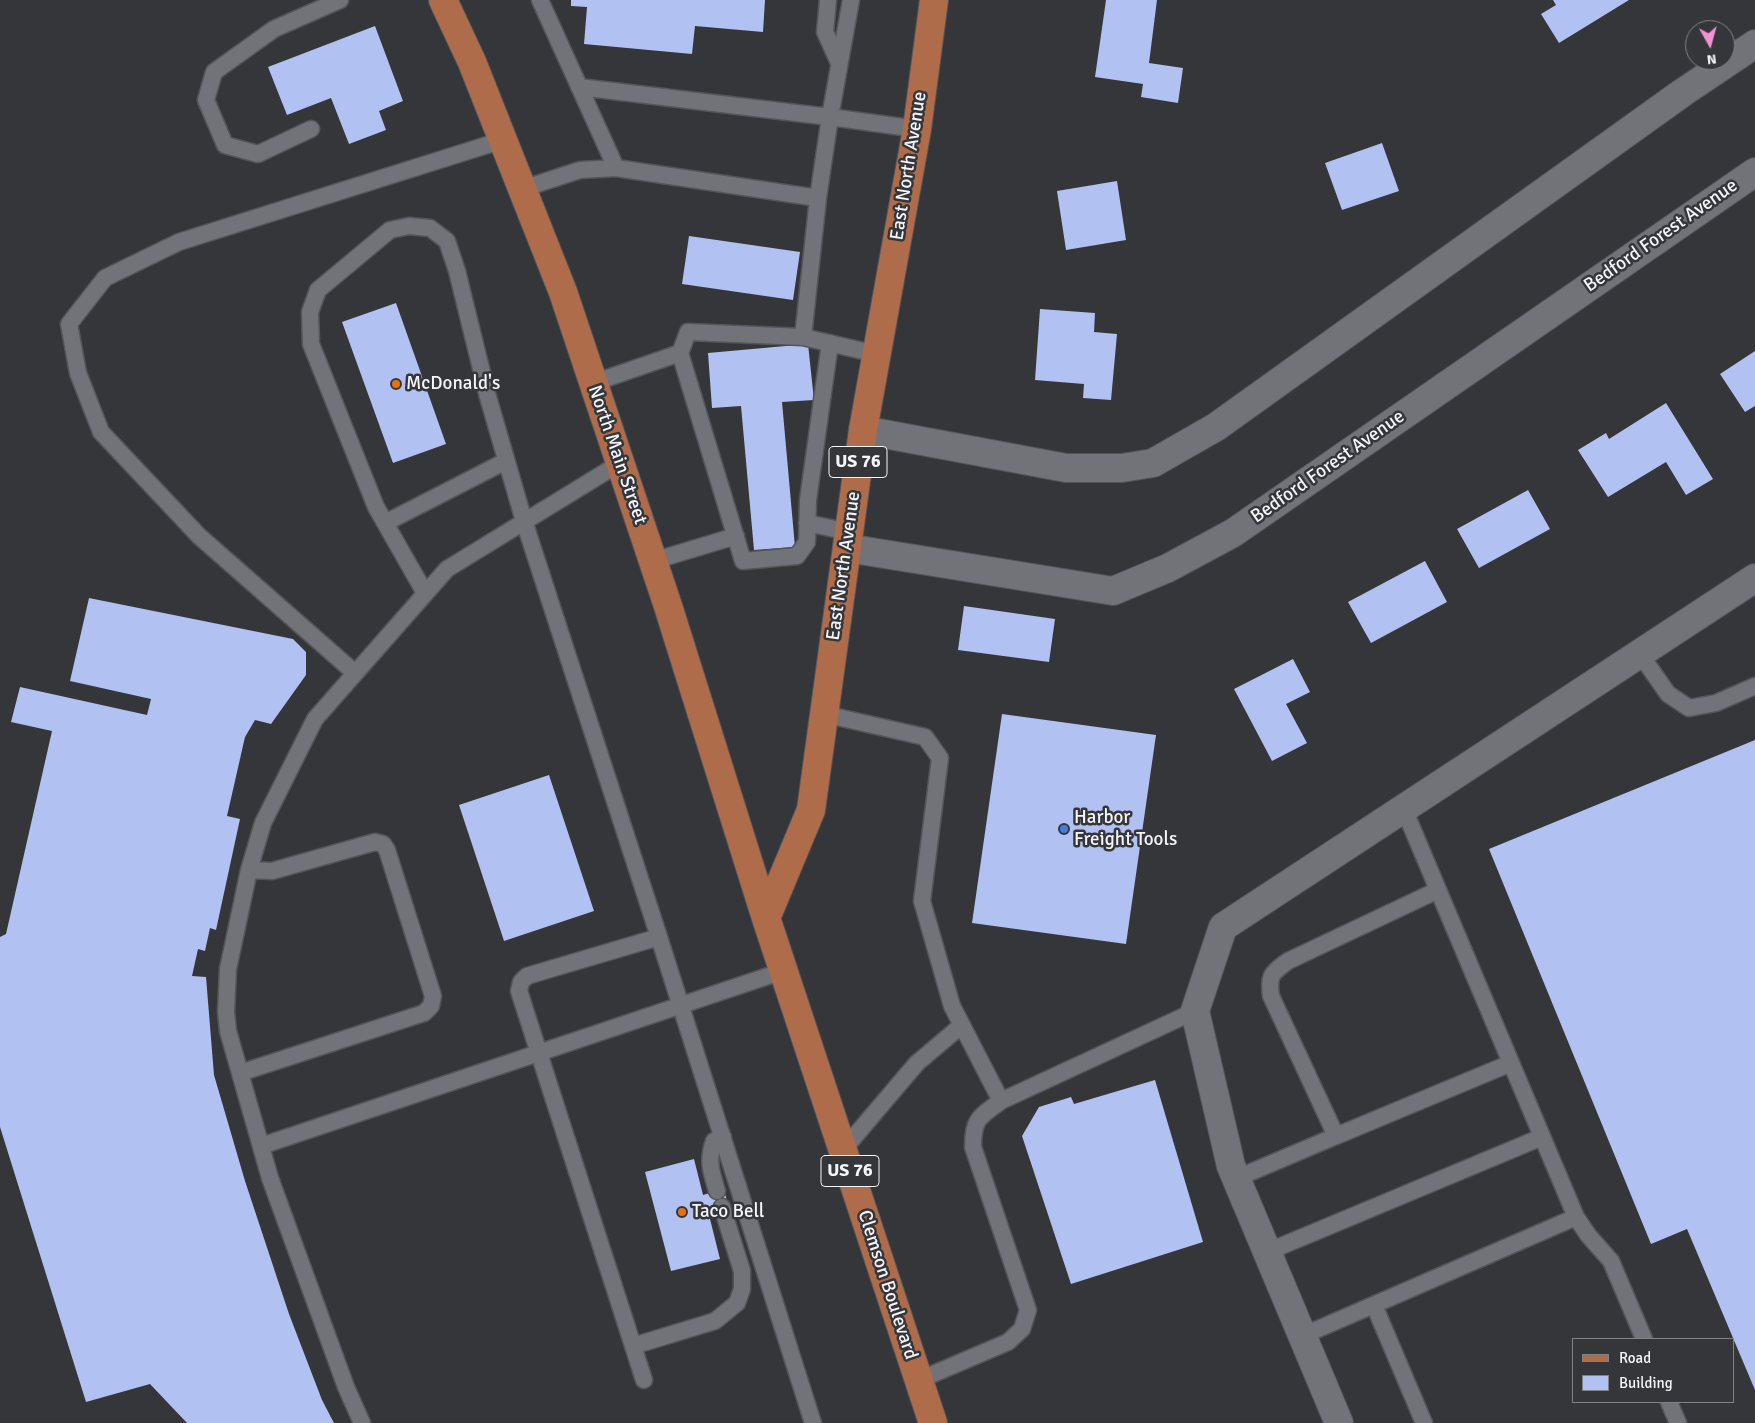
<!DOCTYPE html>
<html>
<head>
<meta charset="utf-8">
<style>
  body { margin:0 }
  #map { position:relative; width:1755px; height:1423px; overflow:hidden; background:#34363a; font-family:Signika,sans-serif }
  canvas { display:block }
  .legend { position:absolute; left:1572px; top:1338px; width:162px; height:65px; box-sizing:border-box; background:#34363a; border:1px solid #818286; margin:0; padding:6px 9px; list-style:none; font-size:15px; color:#f4f5f8 }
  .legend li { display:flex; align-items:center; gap:10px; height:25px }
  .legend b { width:25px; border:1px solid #818286 }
  .north { position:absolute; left:1685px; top:20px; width:50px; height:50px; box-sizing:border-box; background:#34363a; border:1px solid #818286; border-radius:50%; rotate:173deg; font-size:14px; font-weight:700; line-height:20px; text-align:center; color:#f4f5f8 }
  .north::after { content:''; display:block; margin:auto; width:18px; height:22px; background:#f491d4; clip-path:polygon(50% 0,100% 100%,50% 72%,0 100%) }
</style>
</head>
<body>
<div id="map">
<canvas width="1755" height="1423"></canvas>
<ul class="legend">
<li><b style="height:6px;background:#ae6c4a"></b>Road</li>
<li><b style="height:14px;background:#b1c1f1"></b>Building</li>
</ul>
<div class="north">N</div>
</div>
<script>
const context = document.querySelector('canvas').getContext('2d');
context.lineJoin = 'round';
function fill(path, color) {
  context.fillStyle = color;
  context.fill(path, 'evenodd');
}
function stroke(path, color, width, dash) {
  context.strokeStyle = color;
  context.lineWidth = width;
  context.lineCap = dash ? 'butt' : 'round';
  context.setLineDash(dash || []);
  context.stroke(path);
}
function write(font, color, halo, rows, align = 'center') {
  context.font = font + ' Signika,sans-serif';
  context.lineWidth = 5;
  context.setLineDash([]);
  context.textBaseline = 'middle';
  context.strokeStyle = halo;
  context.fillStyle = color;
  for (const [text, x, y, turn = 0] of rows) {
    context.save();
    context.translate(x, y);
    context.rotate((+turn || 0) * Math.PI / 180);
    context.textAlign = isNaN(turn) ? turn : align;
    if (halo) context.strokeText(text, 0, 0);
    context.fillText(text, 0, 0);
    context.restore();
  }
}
fill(new Path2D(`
  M571,0H765L763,32L695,26L692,54L584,44L587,7L571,6Z
  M1106,0H1157L1149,63L1183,68L1178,103L1141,97L1143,84L1095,77Z
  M1553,0H1629L1559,43L1541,14L1556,5Z
  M375,26L403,101L379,111L386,130L349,144L331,98L287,115L268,67Z
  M1382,143L1399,191L1342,210L1325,163Z
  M1117,181L1126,240L1066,250L1057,191Z
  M689,236L800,252L793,300L682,284Z
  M396,303L446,444L393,463L342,322Z
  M1040,309L1095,313L1094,332L1117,334L1111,400L1083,398L1084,384L1035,380Z
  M808,344L814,400L782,402L795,547L754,550L741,406L712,408L708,353Z
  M1755,351V406L1745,412L1720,374Z
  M1666,403L1713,479L1686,495L1666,462L1608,497L1578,450L1606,433L1609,439Z
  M1528,490L1550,529L1479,568L1457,529Z
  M1425,561L1447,602L1371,643L1348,602Z
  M89,598L293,639L306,652V675L271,724L255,720L245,737L227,816L240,819L216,930L210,928L205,951L198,949L192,976L206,977L214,1075L245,1181L289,1314L322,1400L334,1423H187L150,1384L86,1402L0,1127V937L6,934L52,731L11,722L20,687L147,715L151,699L70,681Z
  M964,606L1055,619L1049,662L958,650Z
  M1293,659L1310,692L1286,704L1307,743L1272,761L1234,689Z
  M1002,714L1156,735L1126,944L972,923Z
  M1755,740V1390L1687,1229L1651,1244L1489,849Z
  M549,775L594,911L504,941L459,805Z
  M1155,1080L1203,1242L1071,1284L1022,1136L1039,1107L1071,1097L1074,1104Z
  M694,1159L703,1195L724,1189L728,1206L708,1211L720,1259L671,1271L645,1172Z`), '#b1c1f1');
const lane = new Path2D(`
  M828,0L825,32L839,63
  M579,87L830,117L851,0
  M311,129L258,154L225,145L206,100L214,72L274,29L340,0
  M616,168L818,198
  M522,189L580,170L616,168L540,0
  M803,337L818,198L830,117L917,129
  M680,353L743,561L797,556L807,542L808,500L830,343
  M593,383L680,353L688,332L803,337L876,354
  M385,523L506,461
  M807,523L849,532
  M653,561L736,536
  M425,593L376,507L311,344L310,312L318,290L390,230L409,226L430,228L447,241L457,271L488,397L524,521L659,937L813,1423
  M1640,654L1668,694L1689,708L1716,703L1755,686
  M355,673L199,536L101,432L78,373L69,324L105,278L179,242L503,140
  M824,714L925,737L940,758L922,901L952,1006L1001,1101
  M1404,809L1576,1217L1588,1235L1611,1261L1644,1339
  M240,1073L424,1013L431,1006L433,996L387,850L383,844L375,842L272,871L249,870
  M1336,1136L1511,1063
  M261,1146L783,971
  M843,1150L917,1063L962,1025
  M1237,1178L1336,1136L1271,996C1268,975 1272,973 1288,961L1438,890
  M717,1191C711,1171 707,1161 714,1141L723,1137
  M1267,1252L1542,1137
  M1374,1305L1424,1423
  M1302,1336L1576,1217
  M633,1346L715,1321L737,1303L742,1289V1271L722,1207
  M644,1380L519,991L521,982L527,976L659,937
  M919,1380L1008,1342L1022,1329L1028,1310L973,1147C973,1119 979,1117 1001,1101L1195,1011
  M1669,1402L1678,1423
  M362,1423L346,1387L270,1178L228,1031L226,1012L228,969L249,870L263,823L315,719L447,569L620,463`);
const street = new Path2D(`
  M863,430L1066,468H1122L1153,463L1216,427L1682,93L1755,44
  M847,548L1113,591L1168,568L1233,533L1755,172
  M1339,1423L1231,1166L1195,1011L1223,927L1755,578`);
const primary = new Path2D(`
  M443,0L472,62L563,292L668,606L766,918L933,1423
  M766,918L811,810L863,430L917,129L934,0`);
stroke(lane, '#545559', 19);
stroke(street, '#545559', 30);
stroke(primary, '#545559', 30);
stroke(lane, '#717378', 16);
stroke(street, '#717378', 28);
stroke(primary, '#ae6c4a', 28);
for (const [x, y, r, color] of [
  [396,384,5,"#e8710a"],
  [1064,829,5,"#3f7fe0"],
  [682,1212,5,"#e8710a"]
]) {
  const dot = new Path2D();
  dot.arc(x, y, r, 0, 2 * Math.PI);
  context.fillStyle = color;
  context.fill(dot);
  stroke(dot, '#34363a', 2);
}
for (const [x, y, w] of [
  [858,462,58],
  [850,1171,58]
]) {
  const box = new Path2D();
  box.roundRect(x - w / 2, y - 15.5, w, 31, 4);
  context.fillStyle = '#34363a';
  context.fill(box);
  stroke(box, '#f4f5f8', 1);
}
write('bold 18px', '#f4f5f8', null, [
  ["US 76",858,462],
  ["US 76",850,1171]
]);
write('19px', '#f4f5f8', '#34363a', [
  ["East North Avenue",909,166,-81],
  ["Bedford Forest Avenue",1661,236,-35],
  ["North Main Street",617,455,71],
  ["Bedford Forest Avenue",1328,467,-35],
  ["East North Avenue",844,566,-82],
  ["Clemson Boulevard",887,1285,72]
]);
write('19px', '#f4f5f8', '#34363a', [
  ["McDonald's",406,384],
  ["Harbor",1074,818],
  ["Freight Tools",1074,840],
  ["Taco Bell",692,1212]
], 'left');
</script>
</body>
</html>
